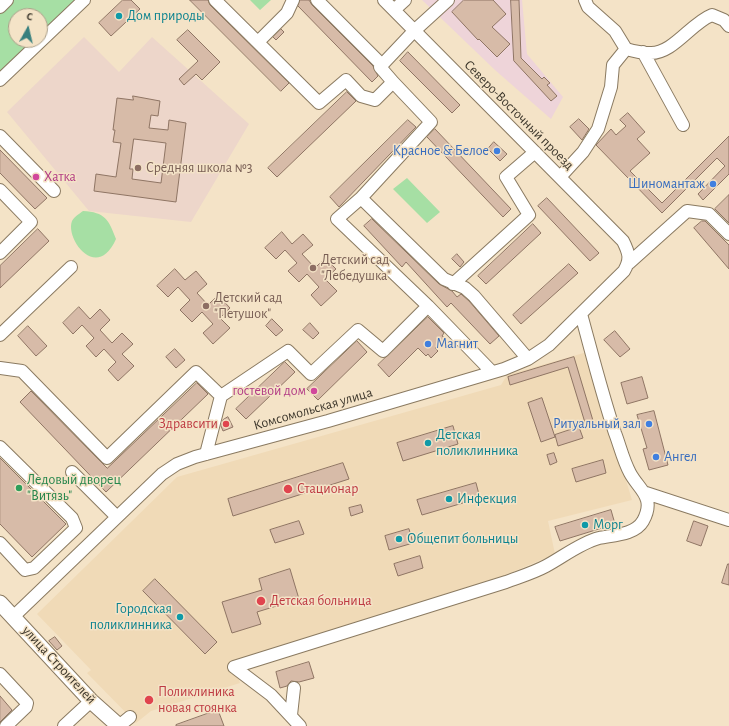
<!DOCTYPE html>
<html>
<head>
<meta charset="utf-8">
<style>
  body { margin:0 }
  #map { position:relative; width:729px; height:726px; overflow:hidden; background:#f4e3c7; font-family:"Alegreya Sans",sans-serif }
  canvas { display:block }
  .north { position:absolute; left:8px; top:8px; width:40px; height:40px; box-sizing:border-box; background:#f4e3c7; border:1px solid #aa9e89; border-radius:50%; rotate:8deg; font-size:11px; font-weight:700; line-height:16px; text-align:center; color:#3c362b }
  .north::after { content:''; display:block; margin:auto; width:14px; height:18px; background:#38807e; clip-path:polygon(50% 0,100% 100%,50% 72%,0 100%) }
</style>
</head>
<body>
<div id="map">
<canvas width="729" height="726"></canvas>
<div class="north">С</div>
</div>
<script>
const context = document.querySelector('canvas').getContext('2d');
context.lineJoin = 'round';
function fill(path, color) {
  context.fillStyle = color;
  context.fill(path, 'evenodd');
}
function stroke(path, color, width, dash) {
  context.strokeStyle = color;
  context.lineWidth = width;
  context.lineCap = dash ? 'butt' : 'round';
  context.setLineDash(dash || []);
  context.stroke(path);
}
function write(font, color, halo, rows, align = 'center') {
  context.font = font + ' "Alegreya Sans",sans-serif';
  context.lineWidth = 3;
  context.setLineDash([]);
  context.textBaseline = 'middle';
  context.strokeStyle = halo;
  context.fillStyle = color;
  for (const [text, x, y, turn = 0] of rows) {
    context.save();
    context.translate(x, y);
    context.rotate((+turn || 0) * Math.PI / 180);
    context.textAlign = isNaN(turn) ? turn : align;
    if (halo) context.strokeText(text, 0, 0);
    context.fillText(text, 0, 0);
    context.restore();
  }
}
fill(new Path2D(`
  M587,352L632,500L548,521L555,554L503,576L233,661L240,683L151,711L136,723L87,673L91,670L37,614L177,477L501,385L507,375Z`), '#f0dab7');
fill(new Path2D(`
  M422,0H522L527,54L563,97L551,119L495,70Z`), '#eed4d9');
fill(new Path2D(`
  M84,37L119,72L152,37L249,124L191,222L89,211L7,112Z`), '#edd6ca');
fill(new Path2D(`
  M10,0H81L40,40V16H16V40H40L0,79V10Z
  M250,0H271L260,10Z
  M407,178L440,212L427,223L393,189Z
  M83,211C105,212 109,220 116,239C97,282 65,239 72,221C75,216 79,214 83,211Z`), '#a6dfa4');
const building = new Path2D(`
  M123,0H131L140,9L111,36L99,23Z
  M190,0H208L210,5L289,83L281,91Z
  M300,0H309L312,5L373,66L378,76L372,82L298,6Z
  M464,0H493L506,14L492,27L510,44L497,57L479,39L478,40L452,12Z
  M511,0H519L521,58L542,79L544,77L550,83L547,85L557,96L551,101L514,61Z
  M281,29L284,32L276,40L273,37Z
  M188,30L220,62L202,80L196,74L184,85L179,79L198,61L177,40Z
  M408,52L460,105L452,113L400,61Z
  M347,92L356,101L277,177L268,168Z
  M133,96L160,101L158,116L151,115L149,128L168,130L169,120L186,123L176,202L94,191L96,174L116,177L121,143L113,142L115,130H113L117,98L133,100ZM134,139L166,143L161,183L132,179L133,169H130Z
  M628,113L645,132L637,139L650,153L630,171L662,203L729,136V174L703,200L698,194L725,166L717,158L662,213L596,145L611,129L616,135L626,126L620,120Z
  M579,119L589,129L582,140L570,127Z
  M408,120L416,127L339,207L330,197Z
  M435,129L511,209L503,217L427,137Z
  M494,142L507,154L500,161L488,149Z
  M0,150L47,198L35,209L0,173Z
  M729,195V223L715,209Z
  M547,198L599,253L590,261L538,206Z
  M372,219L439,284L452,291L457,297L461,294L469,301L499,336L490,344L451,303L447,307L406,262L402,267L364,226Z
  M702,221H705L729,245V269L694,228Z
  M533,224L541,233L486,284L478,276Z
  M38,229L49,241L0,288V266Z
  M282,232L292,244L303,234L313,245L302,254L315,268L325,258L336,269L325,279L337,291L321,306L311,295L319,287L307,274L299,282L288,271L297,263L285,250L276,259L265,248Z
  M457,254L464,262L460,267L452,259Z
  M569,264L578,273L521,324L513,315Z
  M175,269L185,280L196,271L207,284L197,293L208,305L218,295L230,308L220,318L230,328L213,344L203,333L213,324L202,312L192,322L180,310L190,300L178,287L168,297L157,286Z
  M79,307L90,319L100,309L110,320L100,330L112,343L122,333L133,344L122,354L134,366L118,381L108,370L116,362L104,349L96,357L86,346L94,338L82,325L73,334L63,323Z
  M428,317L444,333L442,336L445,338L435,348L438,351L431,358L428,354L426,356L418,348L389,377L378,365Z
  M272,319L283,330L276,336L266,326Z
  M310,323L319,333L313,339L303,330Z
  M28,326L47,346L36,356L18,336Z
  M615,331L630,349L620,357L604,340Z
  M357,341L367,352L318,400L307,389Z
  M175,349L185,360L176,368L166,357Z
  M574,357L594,424L586,426L568,367L510,385L508,377Z
  M285,362L295,372L246,419L236,409Z
  M642,377L648,398L627,404L621,383Z
  M197,383L208,394L106,492L20,402L31,391L107,468Z
  M542,398L555,437L541,442L528,403Z
  M654,411L668,465L649,470L643,449L647,448L637,415Z
  M228,417L233,427L223,431L221,426L223,420Z
  M453,426L458,444L403,461L397,443Z
  M579,427L583,438L558,446L555,435Z
  M554,453L557,462L550,465L547,455Z
  M0,458L66,524L32,557L0,524Z
  M603,460L606,473L576,482L572,469Z
  M343,463L349,479L233,516L228,499Z
  M476,483L480,498L422,515L417,500Z
  M361,505L363,512L351,516L349,508Z
  M611,510L615,524L560,541L555,527Z
  M299,521L304,534L275,543L270,530Z
  M694,521L708,526L701,546L687,541Z
  M409,529L413,543L389,550L385,536Z
  M420,556L423,568L398,576L394,564Z
  M728,564H729V585L722,583Z
  M290,569L299,599L257,612L261,624L232,633L222,602L262,590L259,579Z
  M155,579L217,642L205,654L143,591Z
  M55,637L62,646L57,650L49,641Z
  M309,662L314,678L299,682L291,681L287,686L280,688L276,672Z
  M0,696L12,710L0,722Z
  M218,710L224,726H176V725Z`);
fill(building, '#d7bba8');
stroke(building, '#8f7564', 1);
const minor = new Path2D(`
  M215,0L319,103L346,80L361,96L375,100L393,82L380,67L414,31L448,0
  M317,0L382,65
  M585,0L588,7L615,31L626,49
  M0,7L7,0
  M394,10L405,0
  M258,42L287,13L293,0
  M643,52L683,125
  M0,80L84,0
  M393,82L431,122L361,198L444,279L465,288L474,296L528,359
  M0,136L54,191
  M560,177L583,152L598,129L611,87L613,65L626,49C633,51 642,53 650,53C673,54 691,23 712,15L724,20L729,26
  M0,190L31,222L0,253
  M361,198L337,219L428,306
  M629,263L687,211L709,214L729,234
  M453,284L529,215L506,177L535,152
  M0,335L71,267
  M0,368L22,371L107,458L196,372L221,396L206,454
  M221,396L288,351L311,374L358,330L383,351L428,306L492,372
  M0,447L72,518L76,528L34,568L25,570L0,543
  M72,472L117,517
  M646,493L729,520
  M13,617L162,474L177,464L195,457L328,421L504,369L528,359L549,345L624,271C631,259 629,253 623,241L384,0
  M234,667L506,582C519,577 533,573 546,566C563,557 580,543 599,538C613,535 635,535 643,521C656,497 639,490 630,473C623,460 620,446 615,433C602,394 592,354 581,314
  M234,667L271,695L300,726
  M0,674L27,703L26,707L6,726
  M291,715L294,688
  M64,726L91,701
  M119,726L130,717`);
const major = new Path2D(`
  M0,603L91,701L119,726`);
stroke(minor, '#8a7a61', 14);
stroke(major, '#8a7a61', 17);
stroke(minor, '#fff', 12);
stroke(major, '#fff', 15);
for (const [x, y, r, color] of [
  [119,16,4,"#0f9aa8"],
  [497,151,4,"#3f7fe0"],
  [138,168,4,"#8d6e63"],
  [36,177,4,"#d1479c"],
  [713,184,4,"#3f7fe0"],
  [313,268,4,"#8d6e63"],
  [206,306,4,"#8d6e63"],
  [428,344,4,"#3f7fe0"],
  [314,391,4,"#d1479c"],
  [226,424,4,"#e0444e"],
  [649,424,4,"#3f7fe0"],
  [428,443,4,"#0f9aa8"],
  [656,457,4,"#3f7fe0"],
  [19,488,4,"#2e9e5b"],
  [288,489,5,"#e0444e"],
  [449,499,4,"#0f9aa8"],
  [585,525,4,"#0f9aa8"],
  [399,539,4,"#0f9aa8"],
  [261,601,5,"#e0444e"],
  [180,617,4,"#0f9aa8"],
  [149,700,5,"#e0444e"]
]) {
  const dot = new Path2D();
  dot.arc(x, y, r, 0, 2 * Math.PI);
  context.fillStyle = color;
  context.fill(dot);
  stroke(dot, '#f4e3c7', 1.5);
}
write('14px', '#0d838f', '#f4e3c7', [
  ["Дом природы",127,16],
  ["Детская",436,435],
  ["поликлинника",436,451],
  ["Инфекция",457,499],
  ["Морг",593,525],
  ["Общепит больницы",407,539],
  ["Городская",172,609,"right"],
  ["поликлинника",172,625,"right"]
], 'left');
write('14px', '#3c362b', '#f4e3c7', [
  ["Северо-Восточный проезд",519,115,45],
  ["Комсомольская улица",313,409,-16],
  ["улица Строителей",59,665,47]
]);
write('14px', '#366cbe', '#f4e3c7', [
  ["Красное & Белое",489,151],
  ["Шиномантаж",705,184],
  ["Магнит",436,344,"left"],
  ["Ритуальный зал",641,424],
  ["Ангел",664,457,"left"]
], 'right');
write('14px', '#785e54', '#f4e3c7', [
  ["Средняя школа №3",146,168],
  ["Детский сад",321,260],
  ["\"Лебедушка\"",321,276],
  ["Детский сад",214,298],
  ["\"Петушок\"",214,314]
], 'left');
write('14px', '#b23c85', '#f4e3c7', [
  ["Хатка",44,177],
  ["гостевой дом",306,391,"right"]
], 'left');
write('14px', '#be3a42', '#f4e3c7', [
  ["Здравсити",218,424,"right"],
  ["Стационар",297,489],
  ["Детская больница",270,601],
  ["Поликлиника",158,692],
  ["новая стоянка",158,708]
], 'left');
write('14px', '#27864d', '#f4e3c7', [
  ["Ледовый дворец",27,480],
  ["\"Витязь\"",27,496]
], 'left');
</script>
</body>
</html>
